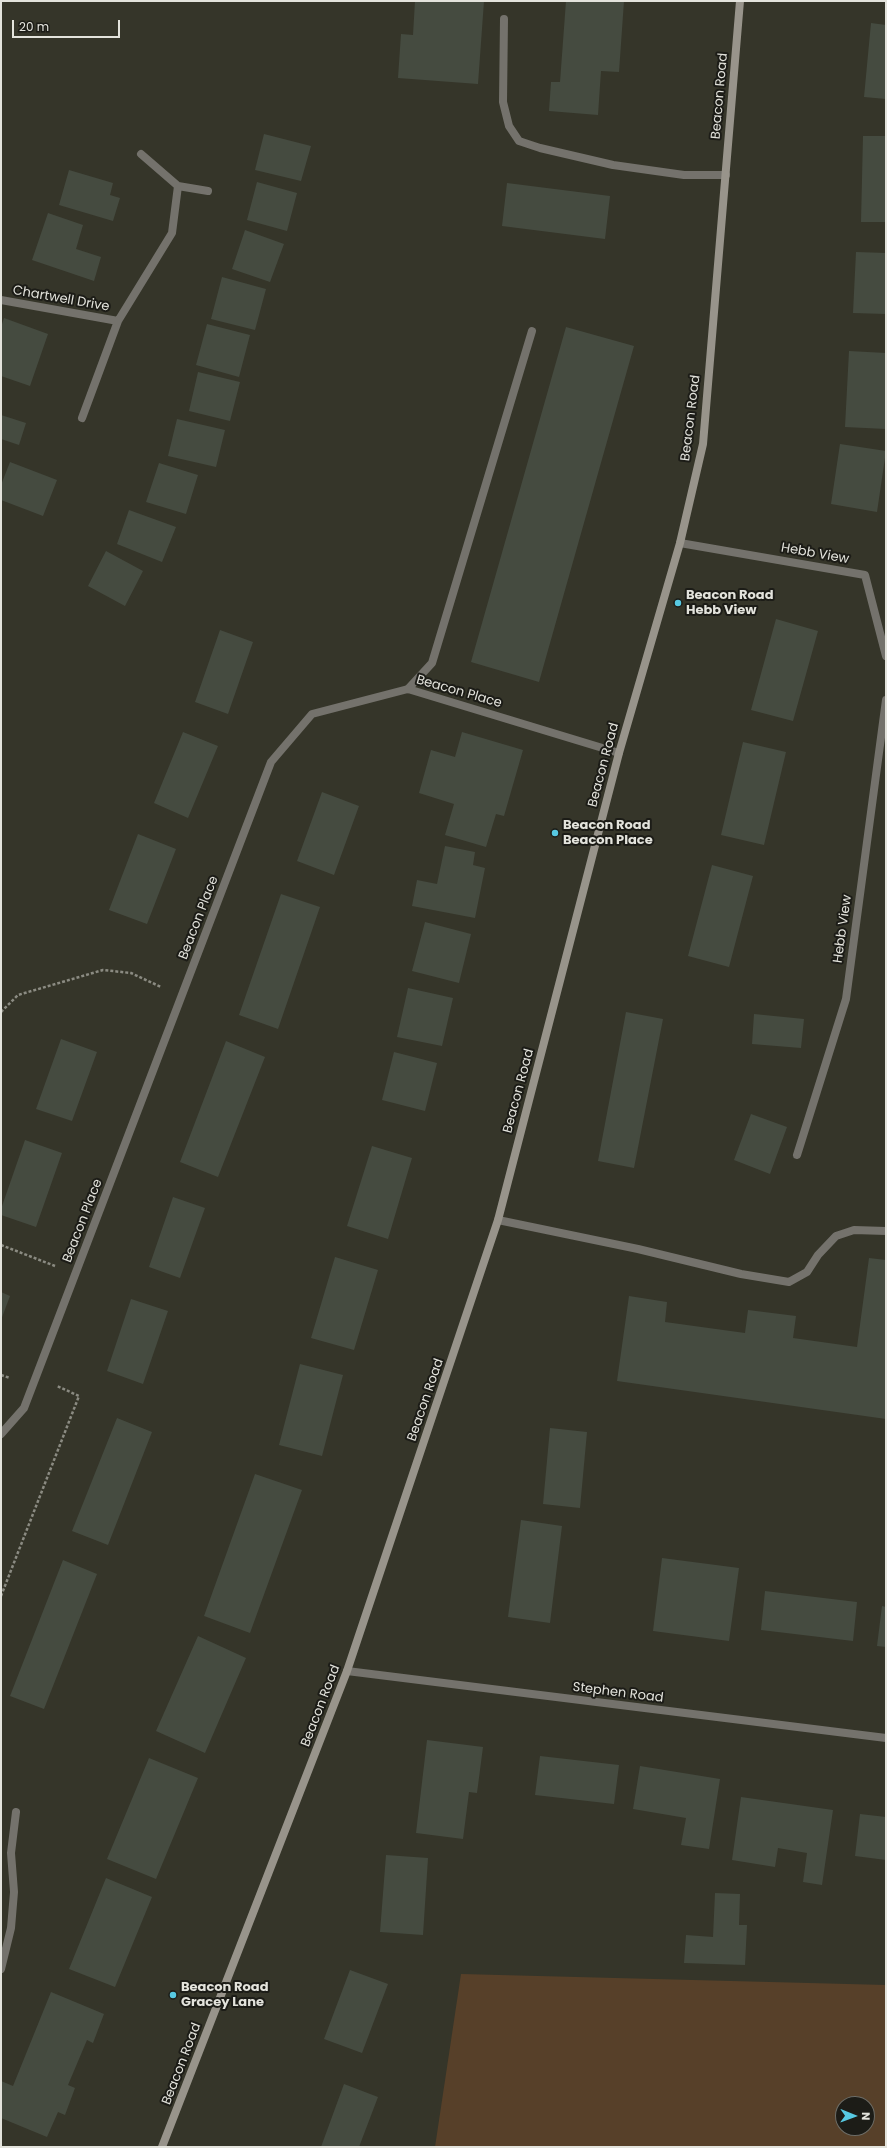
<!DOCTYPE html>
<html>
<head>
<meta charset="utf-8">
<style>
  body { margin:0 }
  #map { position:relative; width:887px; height:2148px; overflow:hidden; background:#353529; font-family:Poppins,sans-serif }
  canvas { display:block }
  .frame { position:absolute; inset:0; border:2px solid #e3e3dc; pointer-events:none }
  .north { position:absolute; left:835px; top:2096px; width:40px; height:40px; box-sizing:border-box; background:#1c1c17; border:1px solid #6c6c66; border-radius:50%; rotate:91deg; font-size:11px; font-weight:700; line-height:16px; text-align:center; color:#e3e3dc }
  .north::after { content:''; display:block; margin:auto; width:14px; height:18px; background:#57c9e2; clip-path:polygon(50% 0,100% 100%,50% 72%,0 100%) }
  .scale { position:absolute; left:12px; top:20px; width:108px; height:18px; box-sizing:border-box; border:2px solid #e3e3dc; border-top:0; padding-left:5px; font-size:12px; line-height:14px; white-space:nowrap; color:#e3e3dc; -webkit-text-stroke:3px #1c1c17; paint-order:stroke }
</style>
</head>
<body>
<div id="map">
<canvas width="887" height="2148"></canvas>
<div class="frame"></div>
<div class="north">N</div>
<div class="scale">20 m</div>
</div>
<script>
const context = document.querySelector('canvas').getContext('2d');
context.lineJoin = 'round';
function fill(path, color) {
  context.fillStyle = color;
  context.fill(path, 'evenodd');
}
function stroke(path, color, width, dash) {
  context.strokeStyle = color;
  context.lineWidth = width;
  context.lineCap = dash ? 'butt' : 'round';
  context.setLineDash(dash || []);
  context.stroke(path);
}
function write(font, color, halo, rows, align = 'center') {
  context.font = font + ' Poppins,sans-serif';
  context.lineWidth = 4;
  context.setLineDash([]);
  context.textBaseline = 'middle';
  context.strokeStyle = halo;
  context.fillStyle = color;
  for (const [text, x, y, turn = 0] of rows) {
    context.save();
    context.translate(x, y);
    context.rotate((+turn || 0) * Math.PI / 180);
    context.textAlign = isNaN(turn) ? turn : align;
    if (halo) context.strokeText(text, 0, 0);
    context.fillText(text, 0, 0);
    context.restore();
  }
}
fill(new Path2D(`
  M461,1974L886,1985V2147H435ZM843,2104H867V2128H843Z`), '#574029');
fill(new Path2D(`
  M415,1H484L478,84L398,78L401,34L413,35Z
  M566,1H624L619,72L601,71L598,115L549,111L551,82H560Z
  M871,23L886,25V99L864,97Z
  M264,134L311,146L301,181L255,170Z
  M863,136H886V222H861Z
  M69,170L113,183L110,195L120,198L113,221L59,205Z
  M257,182L297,193L287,231L247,220Z
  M507,183L610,196L605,239L502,226Z
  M48,213L83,225L76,249L101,257L94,281L32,260Z
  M245,230L284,244L270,282L232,269Z
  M856,252L886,253V314L853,313Z
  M222,277L266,289L255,330L211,319Z
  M4,318L48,334L30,386L1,376V327Z
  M207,324L250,335L239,377L196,365Z
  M566,327L634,346L539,682L471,662Z
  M849,351L886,353V429L845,427Z
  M198,372L240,382L230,421L189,411Z
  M1,415L26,423L19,445L1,439Z
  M177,419L225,430L216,467L168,456Z
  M840,444L886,451L877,512L831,504Z
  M10,462L57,480L43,516L1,500V485Z
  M159,463L198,475L186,514L146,502Z
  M129,510L176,527L162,562L117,544Z
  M106,551L143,571L125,606L88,586Z
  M776,619L818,631L793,721L751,710Z
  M220,630L253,642L228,714L195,702Z
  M183,732L218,746L188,818L154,803Z
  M462,732L523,750L504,816L496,814L486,847L445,835L454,804L419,793L431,750L455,757Z
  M743,742L786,752L764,845L721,835Z
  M322,792L359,806L334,875L297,861Z
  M138,834L176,849L147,924L109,910Z
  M445,846L475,852L473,865L485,868L475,918L412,906L417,880L437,884Z
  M712,865L753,876L729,967L688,956Z
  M281,894L320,907L278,1029L239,1015Z
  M425,922L471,934L459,983L412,971Z
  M408,988L453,998L442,1046L397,1037Z
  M626,1012L663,1019L634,1168L598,1161Z
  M754,1014L804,1019L801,1048L752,1044Z
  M61,1039L97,1052L72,1121L36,1109Z
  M226,1041L265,1057L218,1177L180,1162Z
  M394,1052L437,1063L425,1111L382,1100Z
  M751,1114L787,1127L770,1174L734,1160Z
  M25,1140L62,1153L36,1227L1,1215V1209Z
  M372,1146L412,1158L388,1239L347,1226Z
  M173,1197L205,1208L180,1278L149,1267Z
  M335,1257L378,1270L354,1350L311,1338Z
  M869,1258L886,1260V1419L617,1381L629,1296L667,1302L665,1322L745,1333L748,1310L796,1316L793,1338L857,1347Z
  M1,1292L10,1296L1,1320Z
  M131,1299L168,1311L143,1384L107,1371Z
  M300,1364L343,1375L322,1456L279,1445Z
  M117,1418L152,1432L108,1545L72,1531Z
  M550,1428L587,1432L580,1508L543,1504Z
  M255,1474L302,1490L250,1633L204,1616Z
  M521,1520L562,1526L550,1623L508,1617Z
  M662,1558L739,1568L729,1641L653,1631Z
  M63,1560L97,1574L44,1709L10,1696Z
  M765,1591L857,1602L853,1641L761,1630Z
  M882,1606L886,1607V1647L877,1646Z
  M198,1636L246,1658L205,1753L156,1731Z
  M427,1740L483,1747L477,1793L469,1792L463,1839L416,1833Z
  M540,1756L619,1765L614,1804L535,1795Z
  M149,1758L198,1778L156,1879L107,1859Z
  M640,1766L720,1779L709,1849L681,1845L686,1818L633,1809Z
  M741,1797L833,1810L822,1885L803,1882L807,1853L778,1848L775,1867L732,1860Z
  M860,1814L886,1817V1860L855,1856Z
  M386,1855L428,1858L423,1935L380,1932Z
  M106,1878L152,1897L115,1987L69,1969Z
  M715,1893L740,1894L739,1925H747L745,1965L684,1963L686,1935L713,1937Z
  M350,1970L388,1984L362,2053L324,2039Z
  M51,1992L104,2014L93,2043L87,2040L68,2085L75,2088L65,2115L58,2112L47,2137L1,2118V2081L13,2086Z
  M344,2084L378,2097L359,2147H321Z`), '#454b40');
stroke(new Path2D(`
  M1,1012L18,995L103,970L131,973L161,987
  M1,1245L55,1266
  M1,1375L10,1378
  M1,1596L79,1396L57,1386`), '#8b8b82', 2.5, [3, 2]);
stroke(new Path2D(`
  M504,19L503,102L509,126L519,141L540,148L613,165L684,175H726
  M408,689L432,663L532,331
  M498,1220L638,1249L741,1274L789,1282L807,1272L818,1255L836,1236L854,1230L886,1231
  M1,1969L11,1928L14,1892L11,1853L16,1812`), '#74726c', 8);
stroke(new Path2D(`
  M141,154L178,186L208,191
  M1,300L118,321
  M82,418L118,321L172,233L178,186
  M680,543L865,575L886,656
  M797,1155L846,999L886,700
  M1,1434L24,1408L271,762L312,714L408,689L619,753
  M347,1671L886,1738`), '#74726c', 8);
stroke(new Path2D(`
  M162,2147L347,1671L498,1220L619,753L680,543L703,444L740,1`), '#98948b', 8);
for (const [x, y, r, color] of [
  [678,603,4,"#57c9e2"],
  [555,833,4,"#57c9e2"],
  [173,1995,4,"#57c9e2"]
]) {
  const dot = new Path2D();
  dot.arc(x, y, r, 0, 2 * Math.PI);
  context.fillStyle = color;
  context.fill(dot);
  stroke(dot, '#1c1c17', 1.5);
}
write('13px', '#e3e3dc', '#1c1c17', [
  ["Beacon Road",720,96,-85],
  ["Chartwell Drive",61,299,10],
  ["Beacon Road",691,418,-83],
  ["Hebb View",815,554,10],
  ["Beacon Place",459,692,16],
  ["Beacon Road",604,765,-75],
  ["Beacon Place",199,918,-69],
  ["Hebb View",843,929,-82],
  ["Beacon Road",519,1091,-75],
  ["Beacon Place",83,1221,-69],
  ["Beacon Road",426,1400,-71],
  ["Stephen Road",618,1693,7],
  ["Beacon Road",321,1706,-69],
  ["Beacon Road",182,2064,-69]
]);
write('bold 13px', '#e3e3dc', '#1c1c17', [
  ["Beacon Road",686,596],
  ["Hebb View",686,611],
  ["Beacon Road",563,826],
  ["Beacon Place",563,841],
  ["Beacon Road",181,1988],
  ["Gracey Lane",181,2003]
], 'left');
</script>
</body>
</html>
